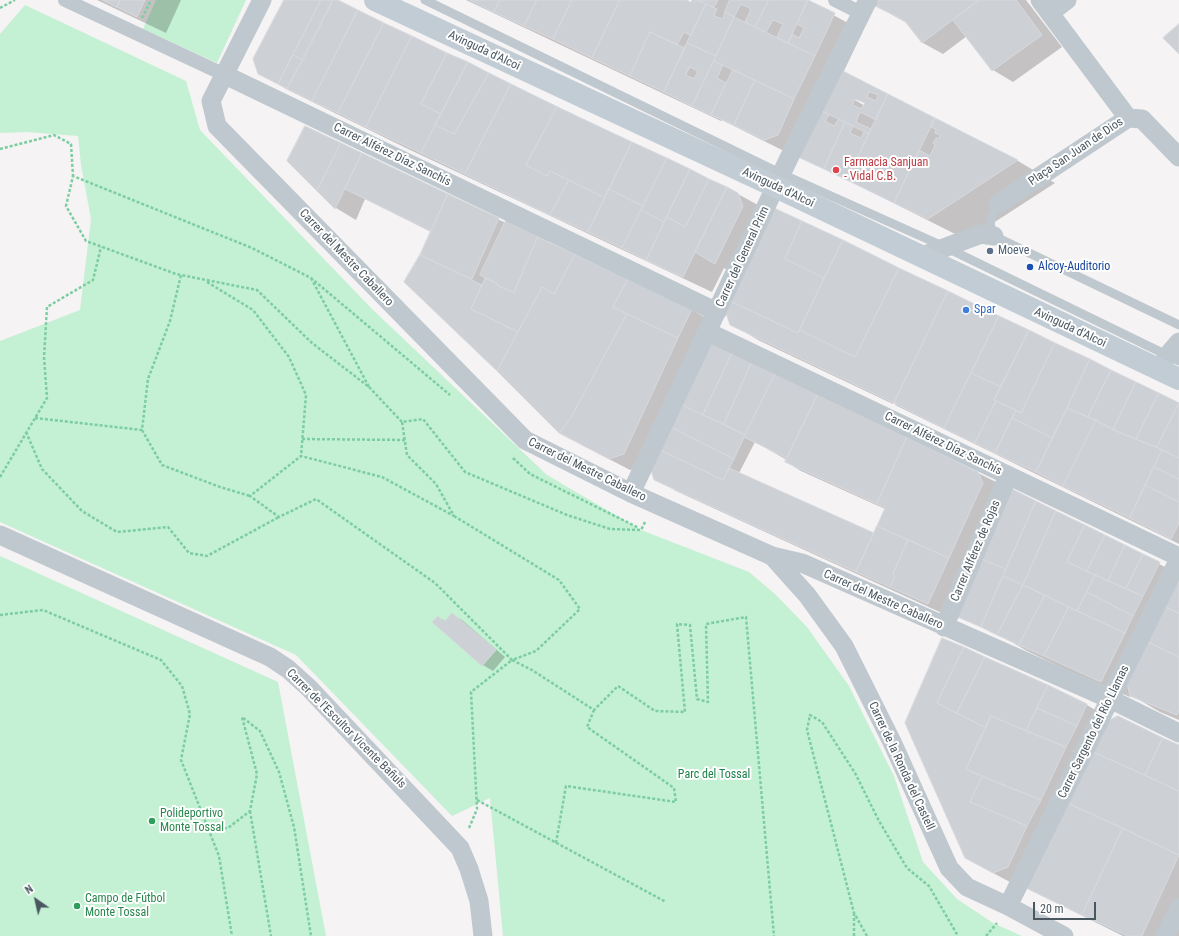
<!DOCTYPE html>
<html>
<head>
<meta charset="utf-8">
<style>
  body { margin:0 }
  #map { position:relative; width:1179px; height:936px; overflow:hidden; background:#f5f3f3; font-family:"Roboto Condensed",sans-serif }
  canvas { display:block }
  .north { position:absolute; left:16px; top:880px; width:40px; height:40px; -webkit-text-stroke:3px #fff; paint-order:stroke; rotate:326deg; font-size:11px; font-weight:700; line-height:16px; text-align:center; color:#4b5760 }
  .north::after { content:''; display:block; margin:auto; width:14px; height:18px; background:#4b5760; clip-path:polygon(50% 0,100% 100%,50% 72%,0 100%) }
  .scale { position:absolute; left:1033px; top:902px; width:63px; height:18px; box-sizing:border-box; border:2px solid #4b5760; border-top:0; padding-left:5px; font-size:12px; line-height:14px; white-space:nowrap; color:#4b5760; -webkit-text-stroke:3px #fff; paint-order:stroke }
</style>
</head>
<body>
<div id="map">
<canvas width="1179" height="936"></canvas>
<div class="north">N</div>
<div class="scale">20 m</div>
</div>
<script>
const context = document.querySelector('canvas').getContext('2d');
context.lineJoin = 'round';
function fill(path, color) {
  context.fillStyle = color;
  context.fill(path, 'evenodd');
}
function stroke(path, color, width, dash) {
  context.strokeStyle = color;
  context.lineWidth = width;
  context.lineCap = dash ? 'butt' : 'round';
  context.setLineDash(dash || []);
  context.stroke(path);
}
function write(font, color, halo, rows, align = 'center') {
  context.font = font + ' "Roboto Condensed",sans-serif';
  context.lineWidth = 4;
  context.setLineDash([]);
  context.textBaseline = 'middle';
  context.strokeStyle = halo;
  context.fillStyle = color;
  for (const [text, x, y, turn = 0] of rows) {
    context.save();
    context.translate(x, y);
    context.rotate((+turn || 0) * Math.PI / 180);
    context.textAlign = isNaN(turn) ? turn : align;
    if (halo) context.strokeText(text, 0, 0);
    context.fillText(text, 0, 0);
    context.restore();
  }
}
fill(new Path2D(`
  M156,0H246L217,63L143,29Z
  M25,5L186,81L200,130L372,309L547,475L641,530L749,572L775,594L807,627L849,686L894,776L923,862L957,899L993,923L1022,936H503L490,798L452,816L296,655L0,522V341L80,310L91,219L81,165L78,136L27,132L0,133V34Z
  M0,556L278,682L326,936H0Z`), '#c4f0d3');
fill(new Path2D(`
  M97,0H181L166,33Z
  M285,0H335L690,170L738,194L767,210L774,209L947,292L1179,403V544L895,405L948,292H946L893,404L760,341L731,324L741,278L724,268L712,292L406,148L288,90L259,73Z
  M466,0H685L691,3L692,0H805L863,31L843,73L1018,161L1055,183L967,240L800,156H794L722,120L721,121ZM851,95L865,103V106L850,97Z
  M874,0H1026L1062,47L1013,82L993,70L967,36L943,54L923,43L907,23L872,4Z
  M305,128L506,223L550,238L548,243L692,310L720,326L712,344L978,473L1175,572L1179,577V720L1160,712L1131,695L1130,697L1073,673L1027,651L1003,637L959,617L957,620L676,491L655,479L651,467L644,465L630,470L580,444L405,282L421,255L431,232L365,199L356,220L336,208L288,161ZM755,442L787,460L786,462L801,471L885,509L874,534L739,473Z
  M452,614L462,620L505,657L493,671L483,665L438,617L445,621Z
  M985,658L1087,705L1112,720L1179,746V936H1123L1026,888L1023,889L965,858L906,723ZM1073,751L1077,752L1087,760L1073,752Z`), '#0003');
const building = new Path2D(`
  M103,0H120L117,7Z
  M120,0H145L137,17L117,7Z
  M284,0H321L278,84L258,74L253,59Z
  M321,0H333L303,60L293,55Z
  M333,0H338L358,10L312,101L287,89Z
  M470,0H500L494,12Z
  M500,0H537L524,26L494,12Z
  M537,0H572L553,39L524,26Z
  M572,0H620L592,58L553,39Z
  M620,0H687L690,2L698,0L706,4L691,36L684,32L677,45L650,32L630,76L592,58Z
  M698,0H718L714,7Z
  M730,0H769L755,27L745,22L751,9L741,4L734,17L725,12Z
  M769,0H808L788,43L777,37L783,24L773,20L766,32L755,27Z
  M808,0L835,13L815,56L788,43L792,34L799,38L804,28L797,24Z
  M873,0H979L922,43L904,20L871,4Z
  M979,0H1016L1042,35L992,71L953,20Z
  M706,4L717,9L714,16L723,19L725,12L734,17L716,56L687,43Z
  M358,10L384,23L338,113L312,101Z
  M734,17L815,56L794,99L714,61Z
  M384,23L412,36L366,127L338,113Z
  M1179,24V54L1163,38Z
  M650,32L685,48L664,92L630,76Z
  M412,36L447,53L421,104L441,114L421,153L366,127Z
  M687,43L716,56L692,106L664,92ZM690,67L698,71L694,79L686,75Z
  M447,53L468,62L441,114L421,104Z
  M293,55L303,60L287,89L278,84Z
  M714,61L723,65L717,78L726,83L711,115L692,106Z
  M468,62L489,73L454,134L435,125Z
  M839,69L888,94L876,120L860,112L856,122L871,129L869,134L820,110ZM870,92L878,95L876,101L867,97ZM855,99L865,103L861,109L853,105Z
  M733,70L755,80L734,125L711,115Z
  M489,73L511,84L465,174L421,153L435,125L454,134Z
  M755,80L794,99L778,135L765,140L734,125Z
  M511,84L557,107L526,165L547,176L550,171L569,180L550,215L465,174Z
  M888,94L935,118L894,203L847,180Z
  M557,107L632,142L605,198L550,171L547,176L526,165Z
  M820,110L829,115L825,121L834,126L839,119L845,122L824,169L798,157Z
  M935,118L1018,160L928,219L894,203L919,150L930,156L935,145L933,143L936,138L939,139L940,135L935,133L936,129L930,127Z
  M845,122L853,126L850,133L861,138L864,132L869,134L847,180L824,169Z
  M305,126L341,143L317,191L287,161Z
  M632,142L667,158L643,206L609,189Z
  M341,143L362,153L335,209L317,191Z
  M362,153L448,194L431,231L345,189Z
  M667,158L690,169L664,222L641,210Z
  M690,169L709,179L685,227L667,217Z
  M709,179L727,187L683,277L646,260L667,217L685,227Z
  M569,180L605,198L588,232L550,215Z
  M727,187L738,193L743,206L715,264L695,252Z
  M609,189L643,206L622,248L588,232Z
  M448,194L499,218L472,279L420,255Z
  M774,208L802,221L785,259L824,278L798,333L730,301Z
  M641,210L664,222L646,260L622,248Z
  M508,216L540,231L514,292L498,286V284L480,275Z
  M802,221L843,240L824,278L785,259Z
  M538,237L575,254L554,294L542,287L518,332L471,309L485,278L498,284V286L514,292Z
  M843,240L899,268L855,357L800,330Z
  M575,254L628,279L613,307L627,314L570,419L559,433L497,371L542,287L554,294Z
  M420,255L482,285L471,309L518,332L497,371L404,282Z
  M899,268L948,291L894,403L730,325L725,310L730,301L798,333L800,330L855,357Z
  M628,279L692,309L678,338L613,307Z
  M948,291L999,316L944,428L894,403Z
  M627,314L678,338L624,454L609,459L559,433L570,419Z
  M999,316L1029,330L1001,387L971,373Z
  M1029,330L1055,343L1021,413L994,400Z
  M710,342L732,353L703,415L680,404Z
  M1055,343L1090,359L1053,438L1012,418L1016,410L1021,413Z
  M732,353L752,362L724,424L703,415Z
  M1090,359L1111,370L1088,417L1067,408Z
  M752,362L775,374L745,435L724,424Z
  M1111,370L1136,382L1113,430L1088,417Z
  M971,373L1001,387L994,400L996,401L975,443L944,428Z
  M775,374L818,394L787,458L744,437Z
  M1136,382L1159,393L1136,439L1113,430Z
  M1159,393L1179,403L1157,447L1136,439Z
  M818,394L907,437L877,504L785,462Z
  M996,401L1016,410L995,453L975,443Z
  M1179,403V458L1157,447Z
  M680,404L745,435L734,459L669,426Z
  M1067,408L1096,420L1063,486L1036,472Z
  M1012,418L1053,438L1036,472L995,453Z
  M1096,420L1123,434L1162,450L1130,518L1063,486Z
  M669,426L734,459L723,480L658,449Z
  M907,437L978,472L983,483L949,558L877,526L885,508L877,504Z
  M658,449L723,480L729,468L874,533L856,572L654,480L650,467Z
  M1162,450L1179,458V479L1154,467Z
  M1154,467L1179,479V502L1145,485Z
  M1145,485L1179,502V523L1171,539L1130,518Z
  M1010,488L1036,501L1006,569L979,558Z
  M1036,501L1056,511L1023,585L1003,576Z
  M1056,511L1085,525L1067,562L1095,575L1077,611L1023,585Z
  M1085,525L1105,535L1087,571L1067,562Z
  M877,526L908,540L893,574L895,576L890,587L856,572Z
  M1105,535L1125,545L1108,581L1087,571Z
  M908,540L949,558L928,604L890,587L895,576L893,574Z
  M1125,545L1143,554L1126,589L1108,581Z
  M1143,554L1160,562L1143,596L1126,589Z
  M979,558L1006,569L981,627L953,615Z
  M1095,575L1143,596L1133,616L1087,592Z
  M1179,575V613L1163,606Z
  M1003,576L1023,585L997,635L981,627Z
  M1023,585L1045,595L1019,645L997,635Z
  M1087,592L1133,616L1125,633L1077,611Z
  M1045,595L1069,607L1044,656L1019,645Z
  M1163,606L1179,613V657L1146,641Z
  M1069,607L1125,633L1101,682L1044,656Z
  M452,613L496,650L482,666L432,622L438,616L444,622Z
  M942,638L964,647L937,703L986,728L966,769L982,777L970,802L1027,826L1008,867L993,873L965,858L905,723Z
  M1146,641L1179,657V710L1177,715L1130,696L1126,679Z
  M964,647L985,657L957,713L937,703Z
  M985,657L1048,685L1026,731L991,716L986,728L957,713Z
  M1048,685L1087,704L1077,726L1037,708Z
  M1037,708L1077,726L1066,747L1026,731Z
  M991,716L1066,747L1041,800L966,769Z
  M1118,716L1163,738L1145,775L1091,751L1104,723Z
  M1163,738L1179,745V791L1145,775Z
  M1091,751L1179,791V855L1065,802Z
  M982,777L1041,800L1027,826L970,802Z
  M1065,802L1123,828L1082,915L1022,886Z
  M1123,828L1179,855L1142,936H1128L1082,915Z`);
fill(building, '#cdd0d5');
stroke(building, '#d7d9de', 1);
stroke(new Path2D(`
  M0,8L15,0
  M142,18L151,0
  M0,149L54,135L71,144L73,176
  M311,278L369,387L312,343L257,290L176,274L86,241L66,206L73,176L252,248L311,278L450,395
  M207,282L253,310L289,357L306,395L301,456
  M369,387L402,422
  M35,418L142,430L148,379L170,321L181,275
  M142,430L162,465L220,487L250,496
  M26,432L42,469L82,511L117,532L168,527L189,553L207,556L279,517
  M302,439L405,440
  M513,458L530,474L639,528
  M0,477L47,398L44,357L47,307L93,280L101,247
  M454,516L559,580L580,609L536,651L512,660L435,583L316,499L279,517L250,496L301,456L382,477L454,516L436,484L407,455L402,422L423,419L465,472L567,515L610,529L641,530L645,522
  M0,615L43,610L161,660L182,686L190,714L181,760L219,856L232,936
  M477,800L666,902
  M250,811L271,936
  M469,828L477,809L471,692L512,660L532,670L594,710L618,686L655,711L685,712L677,624L690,625L697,699L708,702L706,624L746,617L774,936
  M209,830L228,828L250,811L257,774L242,717L260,731L279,772L294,827L311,936
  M556,843L566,786L676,802L674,788L587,727L594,710
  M854,936V914
  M867,936L854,913L807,730L810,715L822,722L855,773L879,821L907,868L929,886L958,936
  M986,936L997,923`), '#7ccda1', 2.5, [3, 2]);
stroke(new Path2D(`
  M425,0L782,174L945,247L1179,361
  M998,204C991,216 987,224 994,236L1179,325`), '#bfc8ce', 9);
stroke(new Path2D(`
  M65,0L223,74
  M835,0L861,13`), '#bfc8ce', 14);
stroke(new Path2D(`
  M262,0L211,101L217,126L525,440L631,493L772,556L802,563L1110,699L1179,733
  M1040,0L1128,118
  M1050,13L1067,0
  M223,74L717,312
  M998,204L1128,118L1142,119L1179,157
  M920,257L981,234L994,236
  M708,332L1179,557
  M1160,370L1167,356L1179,342
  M631,493L787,162L868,0
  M0,535L270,657L288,669L309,688L460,848L469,869L479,901L483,936
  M772,556L807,595L844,646L892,742L949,868L967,887L1008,906L1064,936
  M944,627L1008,476
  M1008,906L1179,559
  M1165,936L1179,908`), '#bfc8ce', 19);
stroke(new Path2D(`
  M375,0L776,187L1179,379`), '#c1ccd5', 22);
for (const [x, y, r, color] of [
  [836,170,4,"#e0444e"],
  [990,251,4,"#5c6f8a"],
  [1030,267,4,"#1a4fb4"],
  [966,310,4,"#3f7fe0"],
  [152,821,4,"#2e9e5b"],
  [77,906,4,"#2e9e5b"]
]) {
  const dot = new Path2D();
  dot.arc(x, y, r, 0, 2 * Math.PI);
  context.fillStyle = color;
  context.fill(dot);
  stroke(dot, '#fff', 1.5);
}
write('12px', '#4b5760', '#fff', [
  ["Avinguda d'Alcoi",484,51,25],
  ["Plaça San Juan de Dios",1076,152,-34],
  ["Carrer Alférez Díaz Sanchís",392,155,26],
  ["Avinguda d'Alcoi",778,188,25],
  ["Carrer del General Prim",743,257,-65],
  ["Carrer del Mestre Caballero",346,258,46],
  ["Avinguda d'Alcoi",1070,328,25],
  ["Carrer Alférez Díaz Sanchís",943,444,26],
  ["Carrer del Mestre Caballero",587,470,26],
  ["Carrer Alférez de Rojas",976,551,-67],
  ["Carrer del Mestre Caballero",883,600,24],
  ["Carrer de l'Escultor Vicente Bañuls",346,729,45],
  ["Carrer Sargento del Río Llamas",1094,732,-64],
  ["Carrer de la Ronda del Castell",901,766,65]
]);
write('12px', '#be3a42', '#fff', [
  ["Farmacia Sanjuan",844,163],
  ["- Vidal C.B.",844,177]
], 'left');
write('12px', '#4e5e75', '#fff', [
  ["Moeve",998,251]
], 'left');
write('12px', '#164399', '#fff', [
  ["Alcoy-Auditorio",1038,267]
], 'left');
write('12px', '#366cbe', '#fff', [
  ["Spar",974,310]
], 'left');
write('12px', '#1a8349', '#fff', [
  ["Parc del Tossal",714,775]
]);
write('12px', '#27864d', '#fff', [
  ["Polideportivo",160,814],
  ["Monte Tossal",160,828],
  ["Campo de Fútbol",85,899],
  ["Monte Tossal",85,913]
], 'left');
</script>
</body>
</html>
